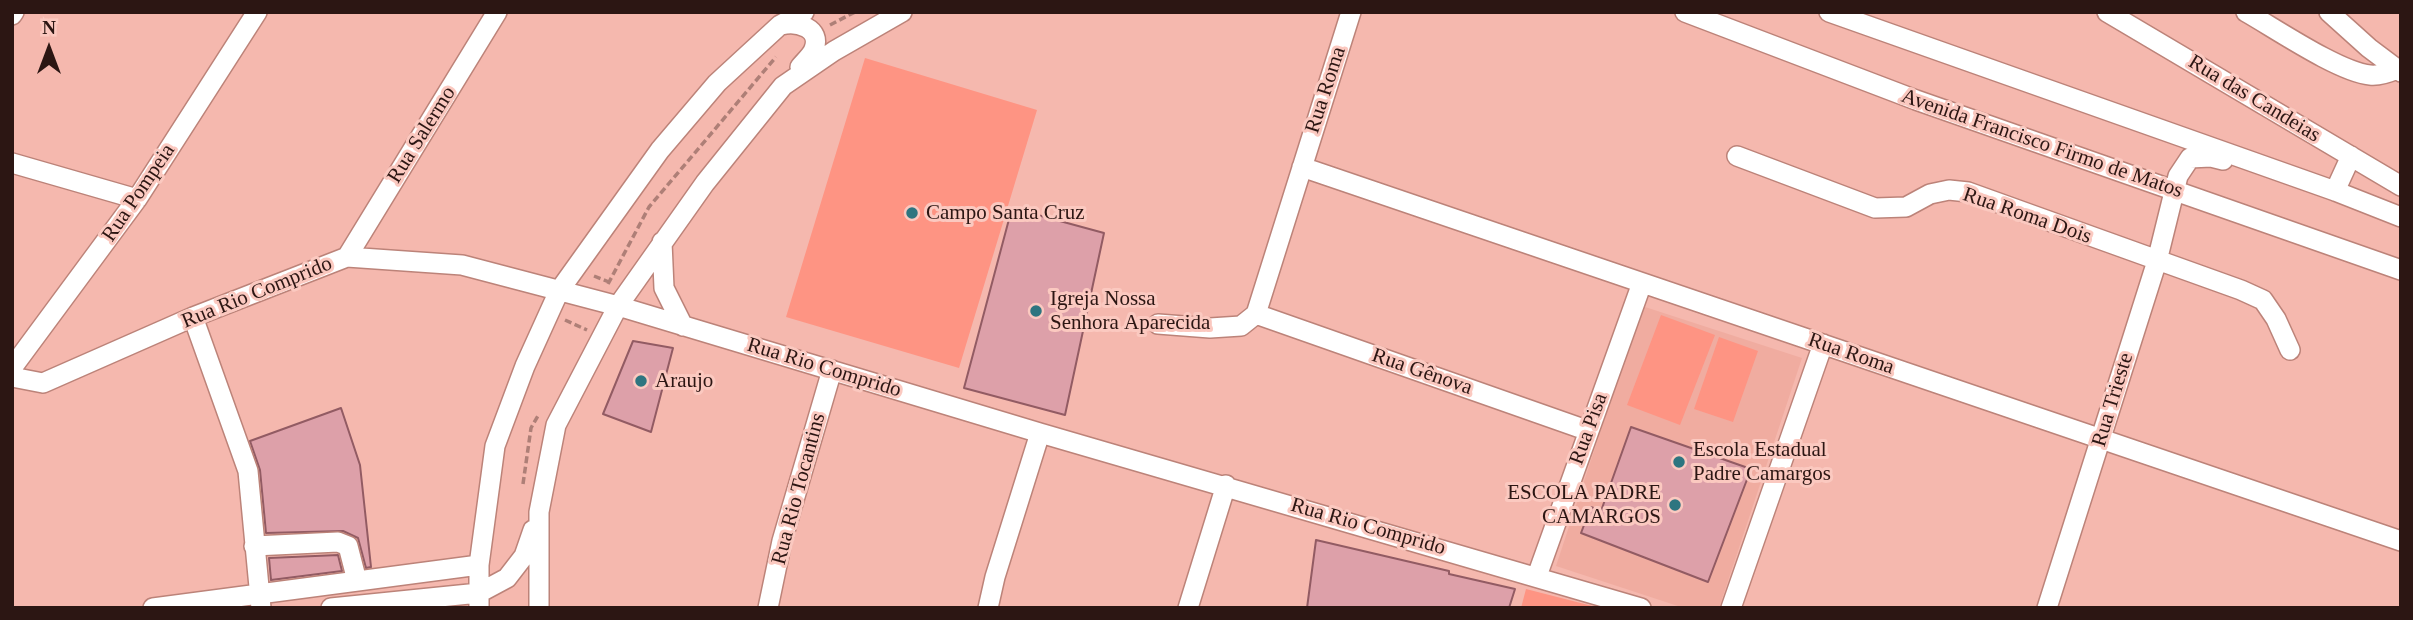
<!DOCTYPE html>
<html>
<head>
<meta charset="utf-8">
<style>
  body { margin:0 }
  #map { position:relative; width:2413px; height:620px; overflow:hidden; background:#f5b8ae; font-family:Georgia,serif }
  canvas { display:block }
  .frame { position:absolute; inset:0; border:14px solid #2c1613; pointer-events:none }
  .north { position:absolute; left:14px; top:14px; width:70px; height:70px; -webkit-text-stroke:5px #fbc9c0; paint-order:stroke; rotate:0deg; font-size:19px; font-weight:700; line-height:28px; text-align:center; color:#2c1613 }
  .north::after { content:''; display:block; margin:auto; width:24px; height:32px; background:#2c1613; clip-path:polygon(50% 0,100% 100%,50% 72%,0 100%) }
</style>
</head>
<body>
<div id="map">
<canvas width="2413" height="620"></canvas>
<div class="frame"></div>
<div class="north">N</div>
</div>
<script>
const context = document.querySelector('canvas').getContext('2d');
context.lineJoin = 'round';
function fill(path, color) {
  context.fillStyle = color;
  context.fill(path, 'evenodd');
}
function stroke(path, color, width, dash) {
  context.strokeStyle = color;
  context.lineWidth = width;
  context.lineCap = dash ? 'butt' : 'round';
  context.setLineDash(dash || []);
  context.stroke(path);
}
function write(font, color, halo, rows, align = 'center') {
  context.font = font + ' Georgia,serif';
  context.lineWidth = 6;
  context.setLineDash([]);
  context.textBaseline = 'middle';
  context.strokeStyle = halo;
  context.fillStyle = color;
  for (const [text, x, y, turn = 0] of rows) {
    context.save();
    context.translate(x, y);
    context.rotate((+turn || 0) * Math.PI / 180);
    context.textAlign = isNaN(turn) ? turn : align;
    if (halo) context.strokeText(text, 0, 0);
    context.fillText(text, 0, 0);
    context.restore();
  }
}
fill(new Path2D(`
  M1642,306L1802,358L1719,608H1684L1556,566Z`), '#f0aca0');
fill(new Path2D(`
  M865,58L1037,110L959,368L786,317Z
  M1661,315L1715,335L1680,425L1627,405Z
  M1719,337L1758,351L1733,422L1694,409Z
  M1526,589L1600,608H1521Z`), '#fe9483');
const building = new Path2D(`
  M1012,208L1104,233L1065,415L964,388Z
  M633,341L673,348L651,432L603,414Z
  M341,408L360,465L371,567L366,568L358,538L343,531L266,533L260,470L250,441Z
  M1631,427L1751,469L1708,582L1581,533L1591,507L1601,511Z
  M1316,540L1449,571V574L1515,589L1509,608H1307Z
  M338,555L342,571L271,580L269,558Z`);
fill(building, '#dda0a9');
stroke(building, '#925b63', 2);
const minor = new Path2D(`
  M1685,12L1916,100L2401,270
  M1829,12L2335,191L2401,217
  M2107,12L2401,186
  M2246,12C2276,29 2339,72 2370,75C2380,76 2388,73 2397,69
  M2329,12L2369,48L2401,72
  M12,15L14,12
  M781,25C797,21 822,28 814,49C812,55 805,61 800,67
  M1737,156L1875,208L1906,207L1930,194L1949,190L1968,192L2241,290L2263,300L2276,319L2290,350
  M12,163L137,199
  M1302,167L2401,541
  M2335,191L2351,156
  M662,242L664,288L683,326
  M347,257L497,12
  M1256,314L1589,431
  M1256,314L1351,12
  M193,317L248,471L261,608
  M1158,324L1210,328L1241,326L1256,314
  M12,368L137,199L257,12
  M12,377L43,383L193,317L347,257L462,265L618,306L1040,433L1641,608
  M254,546L338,542L348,546L357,581
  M1537,576L1642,283
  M153,608L479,565
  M331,608L479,593L507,578L524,556L533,530
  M479,608V565L495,446L525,366L559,291L660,150L717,83L780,25L804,12
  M539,608V512L556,425L618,306L705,183L783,86L834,51L902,12
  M768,608L782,541L832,370
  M988,608L995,577L1040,433
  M1188,608L1226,485
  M1731,608L1823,344
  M2047,608L2157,261L2178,176L2190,158L2211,157L2223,160`);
stroke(minor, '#bc8379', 22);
stroke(new Path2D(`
  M830,25L855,12
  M594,276L609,282
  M608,284L649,207L776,57
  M565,320L587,330
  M523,484L531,428L539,414`), '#ae7f77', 3.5, [7, 3.5]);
stroke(minor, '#fff', 19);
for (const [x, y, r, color] of [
  [912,213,7,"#2e7580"],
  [1036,311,7,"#2e7580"],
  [641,381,7,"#2e7580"],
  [1679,462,7,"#2e7580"],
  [1675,505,7,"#2e7580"]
]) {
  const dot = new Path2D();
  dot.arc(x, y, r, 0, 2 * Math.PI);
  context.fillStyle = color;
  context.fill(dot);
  stroke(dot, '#fbc9c0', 2.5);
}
write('21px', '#2c1613', '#fbc9c0', [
  ["Rua Roma",1326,90,-72],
  ["Rua das Candeias",2254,99,31],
  ["Rua Salermo",422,135,-58],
  ["Avenida Francisco Firmo de Matos",2042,144,19],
  ["Rua Pompeia",139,193,-56],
  ["Rua Roma Dois",2027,216,19],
  ["Rua Rio Comprido",257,293,-22],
  ["Rua Roma",1851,354,19],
  ["Rua Rio Comprido",824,368,17],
  ["Rua Gênova",1422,372,19],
  ["Rua Trieste",2113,400,-73],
  ["Rua Pisa",1589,429,-70],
  ["Rua Rio Tocantins",799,489,-75],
  ["Rua Rio Comprido",1368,527,16]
]);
write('21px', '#2c1613', '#fbc9c0', [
  ["Campo Santa Cruz",926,213],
  ["Igreja Nossa",1050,299],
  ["Senhora Aparecida",1050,323],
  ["Araujo",655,381],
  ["Escola Estadual",1693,450],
  ["Padre Camargos",1693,474],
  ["ESCOLA PADRE",1661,493,"right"],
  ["CAMARGOS",1661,517,"right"]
], 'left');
</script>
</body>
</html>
